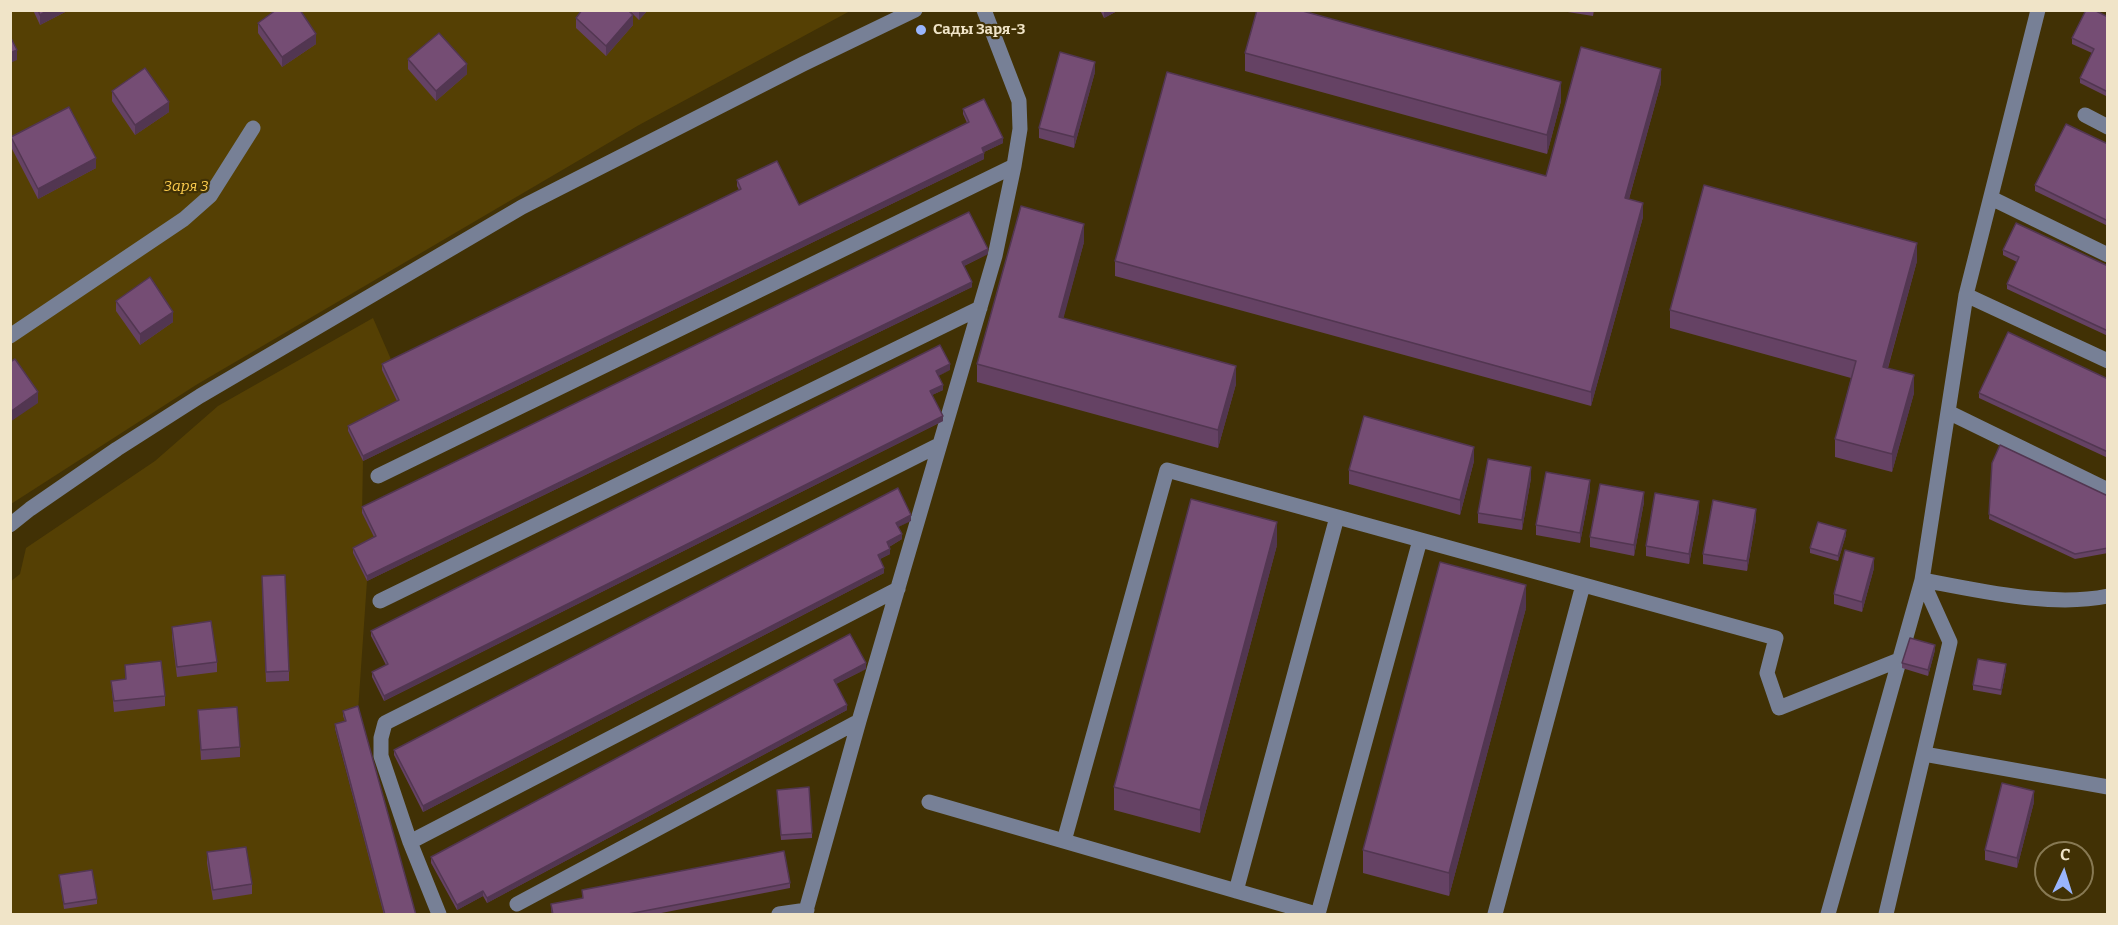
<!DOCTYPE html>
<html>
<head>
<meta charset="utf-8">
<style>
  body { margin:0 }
  #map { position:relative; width:2118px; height:925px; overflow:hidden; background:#413105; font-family:Bitter,serif }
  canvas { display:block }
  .frame { position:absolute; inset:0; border:12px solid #f0e4c8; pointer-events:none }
  .north { position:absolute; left:2034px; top:841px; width:60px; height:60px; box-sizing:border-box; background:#413105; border:2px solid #877953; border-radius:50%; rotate:4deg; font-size:16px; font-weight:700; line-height:24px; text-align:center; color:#f0e4c8 }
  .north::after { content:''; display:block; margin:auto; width:21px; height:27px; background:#99b5fd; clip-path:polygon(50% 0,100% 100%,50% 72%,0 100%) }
</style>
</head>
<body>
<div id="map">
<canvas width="2118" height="925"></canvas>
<div class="frame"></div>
<div class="north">С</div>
</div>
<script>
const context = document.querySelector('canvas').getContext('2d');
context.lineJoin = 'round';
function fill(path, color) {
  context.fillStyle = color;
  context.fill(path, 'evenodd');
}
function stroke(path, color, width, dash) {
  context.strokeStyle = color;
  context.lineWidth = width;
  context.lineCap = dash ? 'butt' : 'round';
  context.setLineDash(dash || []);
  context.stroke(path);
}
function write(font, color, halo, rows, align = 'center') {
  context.font = font + ' Bitter,serif';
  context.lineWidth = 4.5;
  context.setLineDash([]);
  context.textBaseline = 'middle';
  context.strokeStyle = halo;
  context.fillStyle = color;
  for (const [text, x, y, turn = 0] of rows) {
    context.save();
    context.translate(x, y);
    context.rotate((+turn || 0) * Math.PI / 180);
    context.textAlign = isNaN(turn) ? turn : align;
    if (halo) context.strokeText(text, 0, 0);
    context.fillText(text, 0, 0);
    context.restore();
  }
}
fill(new Path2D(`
  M11,11H850L639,125L196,385L11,504Z
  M373,318L393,364L399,405L348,431L363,461L362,513L376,541L353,553L367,581L358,711L346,726L335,730L384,914H11L10,582L20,574L26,548L155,461L218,406Z`), '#554004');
stroke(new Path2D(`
  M2085,115L2108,127
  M1991,198L2108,255
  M1966,295L2108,361
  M10,336L184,219L210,196L253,128
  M1948,412L2108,490
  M378,476L1014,166
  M10,525L30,509L117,449L200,396L522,207L803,64L915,10
  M380,601L980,308
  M1924,754L2108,787
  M929,802L1316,914
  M1064,841L1167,470L1776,638L1767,673L1779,708L1899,660
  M410,842L898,589
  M1236,891L1337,517
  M517,904L859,721
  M439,914L410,842L381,756V738L385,723L939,445
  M779,914L807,910
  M805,914L859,721L995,256L1014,166L1020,129L1019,101L984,10
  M1318,914L1420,540
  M1495,914L1583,585
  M1828,914L1922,580L1966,295L2038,10
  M1886,914L1950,642L1922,580C1979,590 2050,608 2108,596`), '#778096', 15);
fill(new Path2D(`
  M33,10H69L40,25Z
  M629,10H648L639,20Z
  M1100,10H1119L1104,18Z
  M1555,10H1594L1593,16Z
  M2108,17V97L2080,83V78L2092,53L2072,44V38Z
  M576,18L633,25L606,56L576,28Z
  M258,23L316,44L282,67L258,33Z
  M1245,53L1561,101L1547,154L1245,71Z
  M408,59L467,74L436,101L408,69Z
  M1095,72L1074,148L1039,138V128Z
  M1661,83L1629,199L1643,217L1591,406L1115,276V261L1546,176Z
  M112,91L169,112L135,135L112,101Z
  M963,109L1003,143L984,152V159L363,461L348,431V426L397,401L382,370V364L739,190L737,186V180L799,205L967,123L963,114Z
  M11,137L96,168L38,199L11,147Z
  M2108,144V226L2035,191V185Z
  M1084,242L1063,318L1236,384L1218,448L977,382V364Z
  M2003,250L2108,266V336L2007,289V284L2017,262L2003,255Z
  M988,254L964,266L972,287L367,581L353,553V548L374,537L362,513V507Z
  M1917,261L1888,368L1914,393L1892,472L1835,457V439L1851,378L1670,328V310Z
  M116,301L173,322L140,345L116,311Z
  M950,370L938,376L943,390L932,395L943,421L384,701L372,677V672L386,665L371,636V631Z
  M2108,379V458L1979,398V393Z
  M1474,461L1460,515L1349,484V470Z
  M1992,463L2108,496V553L2075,559L1989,519Z
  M1531,478L1522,530L1478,523V513Z
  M1590,490L1580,543L1536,535V525Z
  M1644,502L1634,556L1590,547V537Z
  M1699,511L1689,564L1646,556V546Z
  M1756,519L1747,571L1703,564V554Z
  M911,521L898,527L902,539L889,547L890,554L880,559L884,573L423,812L394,755V750Z
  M1846,535L1838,561L1810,553V548Z
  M1277,545L1200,833L1114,810V787Z
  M1874,568L1862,612L1834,604V594Z
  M262,586L289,671V681L266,682Z
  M1526,608L1449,896L1363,873V850Z
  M172,627L217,662V672L177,677L172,637Z
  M1935,650L1928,676L1902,668V663Z
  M125,665L165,696V706L114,712L111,681L125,679Z
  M866,669L836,684L847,710L487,903L483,896L457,910L431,863V857Z
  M2006,669L2001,695L1973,690V685Z
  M198,710L240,747V757L201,760Z
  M343,711L416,915H384L335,729V724L345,721L343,716Z
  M777,795L812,833V838L781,840Z
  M2034,802L2017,868L1985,860V850Z
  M207,852L252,884V894L213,900L207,863Z
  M59,875L97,899V904L64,909Z
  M790,883V888L651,915H552L551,909V904L582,898V890Z`), '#654264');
fill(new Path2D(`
  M48,10H69L40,25V15Z
  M639,10H648L639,20Z
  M1104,10H1119L1104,18Z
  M633,15V25L606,56V46Z
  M316,34V44L282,67V57Z
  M17,50V60L10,63V53Z
  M1095,62V72L1074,148V137Z
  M467,64V74L436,101V91Z
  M1661,69V83L1625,213V198Z
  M1561,82V101L1547,154V135Z
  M169,102V112L135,135V125Z
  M1003,138V143L982,153V148Z
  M984,153V159L363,461V456Z
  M96,158V168L38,199V189Z
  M1643,203V217L1591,406V392Z
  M1084,224V242L1059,335V317Z
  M1917,243V261L1883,385V367Z
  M988,249V254L962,267V262Z
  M972,282V287L367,581V576Z
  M173,312V322L140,345V334Z
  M950,364V370L936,377V371Z
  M1236,366V384L1218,448V430Z
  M1914,375V393L1892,472V454Z
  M943,385V390L930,396V391Z
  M38,392V403L10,422V412Z
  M943,416V421L384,701V696Z
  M1474,447V461L1460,515V500Z
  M1531,467V478L1522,530V520Z
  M1590,480V490L1580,543V533Z
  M1644,492V502L1634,556V545Z
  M1699,501V511L1689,564V554Z
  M1756,509V519L1747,571V561Z
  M911,515V521L896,528V523Z
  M1277,522V545L1200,833V810Z
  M1846,530V535L1838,561V556Z
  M902,534V539L887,548V542Z
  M890,549V554L878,560V555Z
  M1874,558V568L1862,612V602Z
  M884,568V573L423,812V806Z
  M1526,585V608L1449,896V873Z
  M1935,645V650L1928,676V670Z
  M866,663V669L834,685V680Z
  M2006,664V669L2001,695V690Z
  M847,705V710L487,903V898Z
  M2034,791V802L2017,868V858Z
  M483,891V896L457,910V905Z`), '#523651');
const building = new Path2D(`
  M38,10H48L40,15Z
  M276,10H300L316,34L282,57L258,23Z
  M582,10H628L633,15L606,46L576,18Z
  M1257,10H1299L1561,82L1547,135L1245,53Z
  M2086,10H2094L2108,17V92L2080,78L2094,49L2072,38Z
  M439,33L467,64L436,91L408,59Z
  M10,36L17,50L10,53Z
  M1581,47L1661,69L1625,198L1643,203L1591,392L1115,261L1167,72L1546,176Z
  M1060,52L1095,62L1074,137L1039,128Z
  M145,68L169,102L135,125L112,91Z
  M984,99L1003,138L982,148L984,153L363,456L348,426L399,400L382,364L741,189L737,180L777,161L799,205L969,122L963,109Z
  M69,107L96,158L38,189L11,137Z
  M2066,124L2108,144V221L2035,185Z
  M1704,185L1917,243L1883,367L1914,375L1892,454L1835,439L1856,361L1670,310Z
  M1021,206L1084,224L1059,317L1236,366L1218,430L977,364Z
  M969,212L988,249L962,262L972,282L367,576L353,548L376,536L362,507Z
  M2016,223L2108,266V331L2007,284L2019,257L2003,250Z
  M150,277L173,312L140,334L116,301Z
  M2008,332L2108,379V452L1979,393Z
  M940,345L950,364L936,371L943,385L930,391L943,416L384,696L372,672L388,664L371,631Z
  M15,359L38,392L10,412V362Z
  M1364,416L1474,447L1460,500L1349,470Z
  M2000,445L2108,496V548L2075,554L1989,514L1992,463Z
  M1488,459L1531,467L1522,520L1478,513Z
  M1546,472L1590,480L1580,533L1536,525Z
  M1600,484L1644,492L1634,545L1590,537Z
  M898,488L911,515L896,523L902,534L887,542L890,549L878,555L884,568L423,806L394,750Z
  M1655,493L1699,501L1689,554L1646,546Z
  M1191,499L1277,522L1200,810L1114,787Z
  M1713,500L1756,509L1747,561L1703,554Z
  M1818,522L1846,530L1838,556L1810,548Z
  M1845,550L1874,558L1862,602L1834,594Z
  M1440,562L1526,585L1449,873L1363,850Z
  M285,575L289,671L266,672L262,576Z
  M211,621L217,662L177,667L172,627Z
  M850,634L866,663L834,680L847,705L487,898L483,891L457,905L431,857Z
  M1910,638L1935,645L1928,670L1902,663Z
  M1978,659L2006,664L2001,690L1973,685Z
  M161,661L165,696L114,701L111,681L126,679L125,665Z
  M358,706L416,915H385L335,724L346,721L343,711Z
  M237,707L240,747L201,750L198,710Z
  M2002,783L2034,791L2017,858L1985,850Z
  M809,787L812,833L781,835L777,790Z
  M246,847L252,884L213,890L207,852Z
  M784,851L790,883L623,915H553L551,904L583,898L582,890Z
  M92,870L97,899L64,904L59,875Z`);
fill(building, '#754d74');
stroke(building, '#523651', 1.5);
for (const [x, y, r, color] of [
  [921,30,6,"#99b5fd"]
]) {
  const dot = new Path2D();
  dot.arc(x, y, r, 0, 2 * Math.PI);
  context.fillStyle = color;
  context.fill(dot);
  stroke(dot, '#413105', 2);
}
write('bold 15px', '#f0e4c8', '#413105', [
  ["Сады Заря-3",933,30]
], 'left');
write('italic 15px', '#fccc4d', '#413105', [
  ["Заря 3",186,187]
]);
</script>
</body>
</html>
